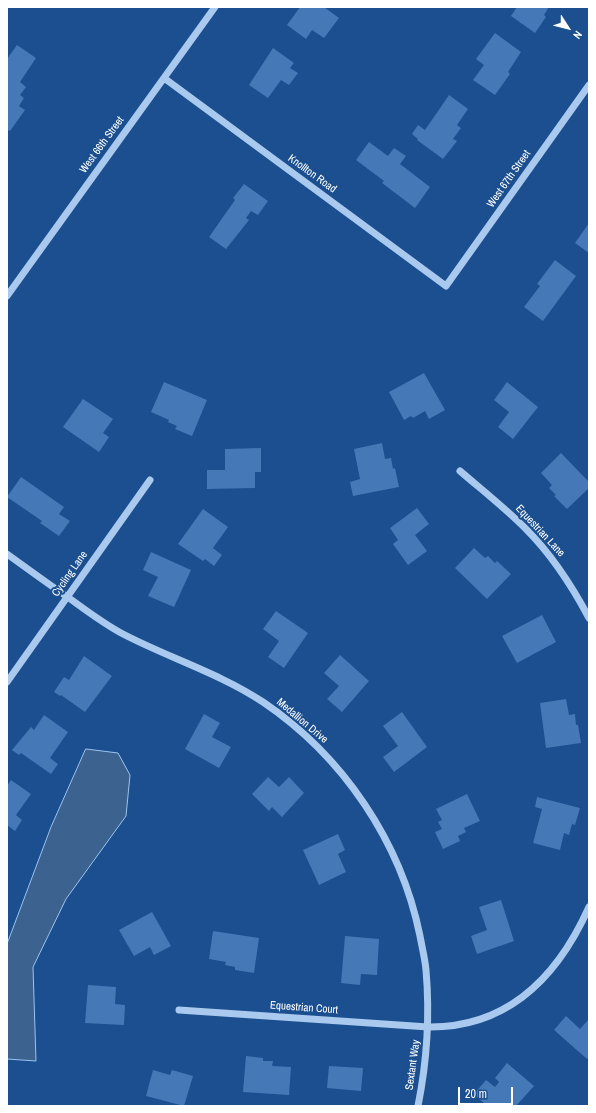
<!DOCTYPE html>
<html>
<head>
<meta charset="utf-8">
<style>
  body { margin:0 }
  #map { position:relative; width:596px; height:1113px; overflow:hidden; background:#1b4f8f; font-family:"Archivo Narrow",sans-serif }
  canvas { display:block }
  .frame { position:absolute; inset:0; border:8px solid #fff; pointer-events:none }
  .north { position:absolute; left:548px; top:8px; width:40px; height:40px; -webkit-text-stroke:3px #1b4f8f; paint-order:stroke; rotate:126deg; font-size:11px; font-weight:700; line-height:16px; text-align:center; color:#fff }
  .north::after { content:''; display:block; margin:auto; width:14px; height:18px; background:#fff; clip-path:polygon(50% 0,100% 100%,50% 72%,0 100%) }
  .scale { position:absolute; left:458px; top:1087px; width:55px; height:18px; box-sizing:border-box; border:2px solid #fff; border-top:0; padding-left:5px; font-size:12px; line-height:14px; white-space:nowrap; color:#fff; -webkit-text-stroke:3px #1b4f8f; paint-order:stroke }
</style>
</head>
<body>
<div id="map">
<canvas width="596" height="1113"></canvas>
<div class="frame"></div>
<div class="north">N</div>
<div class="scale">20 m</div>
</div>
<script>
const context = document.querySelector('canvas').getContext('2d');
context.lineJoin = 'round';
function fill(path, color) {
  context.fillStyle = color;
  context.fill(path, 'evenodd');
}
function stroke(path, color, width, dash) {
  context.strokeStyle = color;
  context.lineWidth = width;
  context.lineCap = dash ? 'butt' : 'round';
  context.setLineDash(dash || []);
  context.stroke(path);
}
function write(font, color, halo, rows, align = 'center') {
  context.font = font + ' "Archivo Narrow",sans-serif';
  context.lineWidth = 4;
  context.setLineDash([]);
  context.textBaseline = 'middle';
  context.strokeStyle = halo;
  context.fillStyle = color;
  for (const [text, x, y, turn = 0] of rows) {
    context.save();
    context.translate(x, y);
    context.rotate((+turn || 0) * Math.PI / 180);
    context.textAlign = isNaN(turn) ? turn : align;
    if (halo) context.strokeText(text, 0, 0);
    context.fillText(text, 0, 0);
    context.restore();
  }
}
const water = new Path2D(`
  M86,749L118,753L130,775L126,816L66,899L33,967L36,1061L7,1059V944L51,827Z`);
fill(water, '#3c6290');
stroke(water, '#9cc4f0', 1);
fill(new Path2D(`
  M300,7H324L339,18L324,38L312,30L306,39L287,25Z
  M517,7H549L544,15L546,17L535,33L511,16Z
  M495,33L521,52L508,72L510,74L495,95L473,80L484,65L476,59Z
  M17,45L36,58L20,82L26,87L20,95L24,98L19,106L25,110L10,131L7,130V59Z
  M273,48L294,63L290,68L298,73L289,85L281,80L268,98L249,85Z
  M449,95L468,109L457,125L461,128L453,139L457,141L443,159L417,140L418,139L412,134L418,125L425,130Z
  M369,142L388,156L394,148L406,156L400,164L430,187L415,208L382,183L384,181L356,160Z
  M244,184L268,201L258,215L251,211L246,218L249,220L226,249L209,237L235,200L233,198Z
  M589,223V253L575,243Z
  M555,260L576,276L543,321L524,307L540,286L537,284Z
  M424,373L445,410L429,419L425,411L413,418L411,416L404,420L389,392Z
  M164,382L207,400L192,436L175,429L177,426L168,422L169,420L151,412Z
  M507,382L538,407L513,439L498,427L509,412L494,400Z
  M83,399L113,419L103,433L109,437L99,452L63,427Z
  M382,443L385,459L391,458L393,469L395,468L399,487L353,496L350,482L360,479L354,449Z
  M261,448V472H255V488L207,489V470H225V449Z
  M561,453L589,482V488L567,509L554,496L556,495L549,488L552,485L541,473Z
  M21,477L64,507L59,514L70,521L59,536L40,523L42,521L7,497Z
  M417,508L429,524L415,535L427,551L408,565L393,544L398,540L390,528Z
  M203,509L228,527L213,548L222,555L214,566L205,559L203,561L178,544Z
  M474,548L485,558L488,556L495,563L497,561L511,574L487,599L455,568Z
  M151,552L191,570L174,607L148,596L158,577L143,570Z
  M276,611L308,633L284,668L268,657L279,641L263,629Z
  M542,615L556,642L517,663L502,636Z
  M340,655L369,681L342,712L327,699L339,686L324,673Z
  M84,656L112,676L85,712L61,695L60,696L54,692L64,677L69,680Z
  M566,699L569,715L575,714L576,725H578L581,743L546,748L540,703Z
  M402,712L427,747L394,772L383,757L398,746L383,726Z
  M204,714L220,723L212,737L231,747L219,768L185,749Z
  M44,715L68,732L50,758L58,764L51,774L21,753L19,755L12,750L31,727L34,730Z
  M268,777L279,787L289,777L304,793L282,817L272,807L269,811L252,794Z
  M11,780L31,794L16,815L22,820L15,831L7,825V786Z
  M467,794L480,821L464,828L466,832L458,836L460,841L443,849L435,832L442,829L438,822L442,820L436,809Z
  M537,797L580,808L575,825L572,824L569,835L564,833L560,850L533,843L542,809L535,807Z
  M338,834L345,850L338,854L346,872L319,885L303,850Z
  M501,900L514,941L477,954L471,936L487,930L479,907Z
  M152,912L171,946L154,955L150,947L134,956L119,930Z
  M213,931L259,938L254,973L235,970V967L225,965L226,962L209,959Z
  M345,936L379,939L377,975L361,974L360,985L341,983Z
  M88,985L116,987L115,1004L125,1005L124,1025L85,1023Z
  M566,1016L580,1029L589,1019V1056L587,1059L554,1030Z
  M246,1056L263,1058V1061H273L272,1066L291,1067L289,1095L243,1092Z
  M507,1063L534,1086L516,1106H487L474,1094L486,1080L495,1087L499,1082L495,1078Z
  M329,1066L363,1068L361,1091L327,1088Z
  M153,1070L170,1075L172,1070L193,1076L184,1106L146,1096Z`), '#4478b7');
stroke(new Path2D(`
  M164,78L446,286L589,85
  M7,296L215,7
  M460,471C482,490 505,508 526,529C552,555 572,586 589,618
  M7,554C28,569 48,584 69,598C87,611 104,624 123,634C169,658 219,673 263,702C343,756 401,842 420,936C422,947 425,959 426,970C430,1016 427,1061 418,1106
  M7,682L150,480
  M179,1010L428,1027C509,1028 558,976 589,907`), '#a9c9ee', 7);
write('11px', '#fff', '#1b4f8f', [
  ["West 66th Street",102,145,-54],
  ["Knollton Road",312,174,36],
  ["West 67th Street",509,179,-55],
  ["Equestrian Lane",540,531,47],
  ["Cycling Lane",70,574,-55],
  ["Medallion Drive",302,721,40],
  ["Equestrian Court",304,1008,4],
  ["Sextant Way",413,1065,-82]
]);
</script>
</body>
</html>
